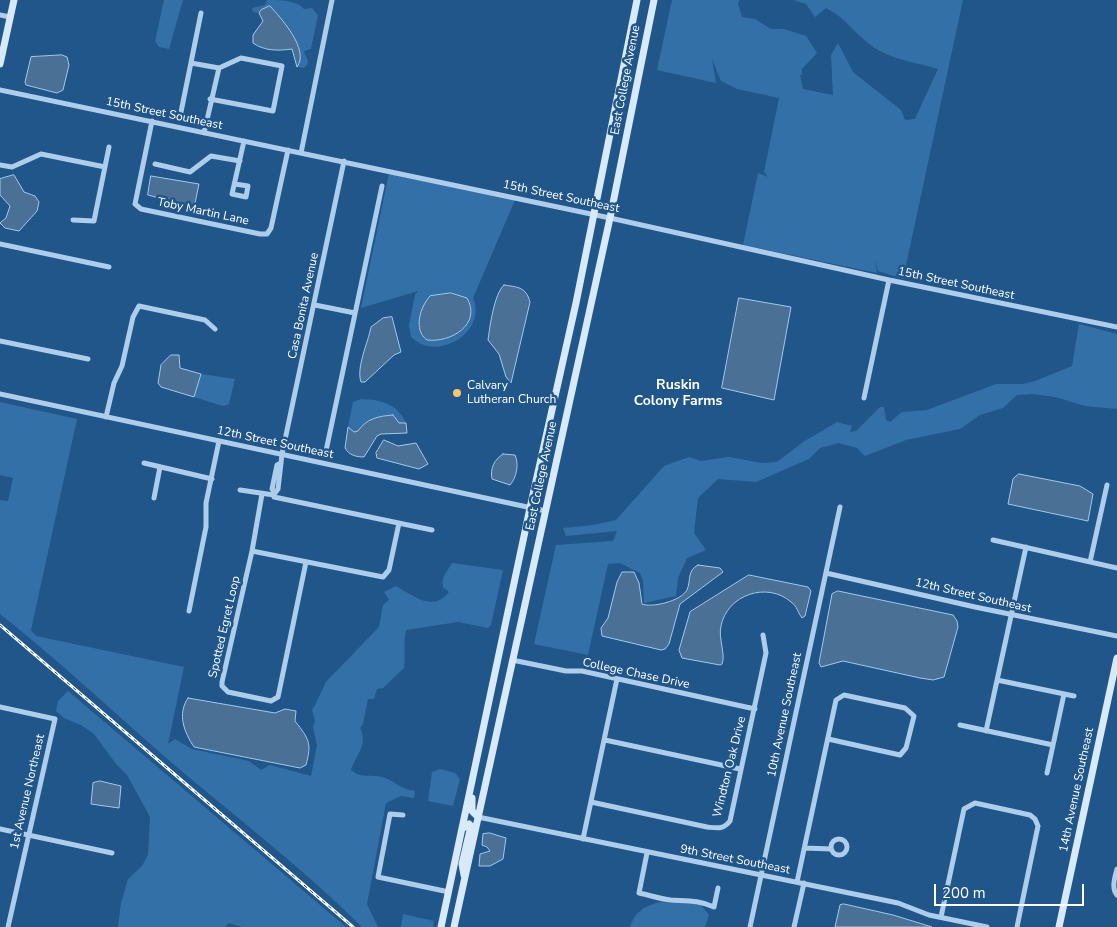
<!DOCTYPE html>
<html>
<head>
<meta charset="utf-8">
<style>
  body { margin:0 }
  #map { position:relative; width:1117px; height:927px; overflow:hidden; background:#20568a; font-family:"Nunito Sans",sans-serif }
  canvas { display:block }
  .scale { position:absolute; left:934px; top:884px; width:150px; height:22px; box-sizing:border-box; border:2px solid #fff; border-top:0; padding-left:6px; font-size:15px; line-height:18px; white-space:nowrap; color:#fff; -webkit-text-stroke:4px #20568a; paint-order:stroke }
</style>
</head>
<body>
<div id="map">
<canvas width="1117" height="927"></canvas>
<div class="scale">200 m</div>
</div>
<script>
const context = document.querySelector('canvas').getContext('2d');
context.lineJoin = 'round';
function fill(path, color) {
  context.fillStyle = color;
  context.fill(path, 'evenodd');
}
function stroke(path, color, width, dash) {
  context.strokeStyle = color;
  context.lineWidth = width;
  context.lineCap = dash ? 'butt' : 'round';
  context.setLineDash(dash || []);
  context.stroke(path);
}
function write(font, color, halo, rows, align = 'center') {
  context.font = font + ' "Nunito Sans",sans-serif';
  context.lineWidth = 5;
  context.setLineDash([]);
  context.textBaseline = 'middle';
  context.strokeStyle = halo;
  context.fillStyle = color;
  for (const [text, x, y, turn = 0] of rows) {
    context.save();
    context.translate(x, y);
    context.rotate((+turn || 0) * Math.PI / 180);
    context.textAlign = isNaN(turn) ? turn : align;
    if (halo) context.strokeText(text, 0, 0);
    context.fillText(text, 0, 0);
    context.restore();
  }
}
fill(new Path2D(`
  M164,0H183L169,49L159,47L155,41Z
  M267,0C278,0 297,0 304,9L312,8L318,15L311,49L304,51C306,59 312,61 304,68L297,67L300,63L299,47L292,37L261,10L259,13L253,12L252,8L265,5Z
  M672,0H739L738,4L742,17L755,19L771,29H784L806,36L817,53L802,69V75H800L803,89L833,95L831,55L838,43L853,72L901,110L905,120L915,119L938,69C915,62 887,59 868,43C853,31 844,17 826,8L815,17L806,4L793,0H963L903,279L878,271L875,260L877,273L743,245L758,173L768,177L764,172L779,98L737,89L721,81L712,59L716,83L657,70Z
  M389,173L515,200L473,298C488,332 437,363 411,337L409,325L415,295L418,291L361,308ZM451,293L471,311L467,325L432,296Z
  M1079,324L1117,334V409L1085,406L1055,397L1032,394L1017,395L1003,408L980,415L960,429L906,440L865,456L857,448L839,443L820,448L809,459L756,482L718,479L698,498L694,533L706,550L687,558L678,578L676,596L644,603L643,581L640,573L620,563L608,564L588,655L534,644L556,545L613,541L617,531L566,536L563,528L593,525L616,520L664,466L689,457L701,461L729,457L762,463L777,462L803,442L837,422L852,426L850,432L856,431L880,407H884L886,420L890,422L902,412L927,410L996,384H1023L1035,381L1072,366Z
  M201,374L235,379L229,404L223,406L194,397Z
  M361,399C381,400 397,403 406,423H399L393,415C378,416 366,418 358,431L354,432L348,427L353,402Z
  M0,402L77,419L31,630L36,636L184,667L168,744L175,739L192,749L249,761L261,770L270,765L311,776L317,745L313,727L315,721L312,710L315,705L326,682L379,627L383,605L389,600L384,592L396,586C412,595 433,613 449,592L443,587C441,576 447,572 452,563L503,570L491,625L488,628L458,622L406,630C403,643 406,655 404,668L383,688L377,689L374,699H368L363,724L360,728C369,745 355,756 351,770C360,779 371,774 382,777C394,780 401,790 415,791L414,798L401,796L386,803L367,904L378,927H362C300,865 230,813 164,756C109,708 57,659 0,614V500L8,501L13,478L0,475Z
  M68,691L346,927H242L229,923L225,927H118L121,903L128,879L142,866L148,855L150,817L127,775L116,764L94,734L81,725L64,718L56,711L58,701Z
  M440,769L455,773L460,779L453,806L428,801L432,772Z
  M665,901L700,904L709,915L705,927H630C636,909 647,905 665,901Z
  M403,914L434,921L433,927H401Z`), '#3470a8');
const water = new Path2D(`
  M270,6C281,18 310,50 297,67L292,49C279,51 264,51 253,43V35L263,21L259,13L261,10Z
  M62,55L67,57L69,65L63,90L57,93L26,85L25,82L31,57Z
  M14,175L24,192L35,196L39,202L37,211L19,231L5,228L0,223L6,218L10,206L0,195V179Z
  M151,176L199,184L194,208L148,195Z
  M504,285C518,287 526,287 530,302L511,383L506,377L499,354L488,340C490,326 494,294 504,285Z
  M451,293L467,298C482,324 451,343 427,340C413,330 420,307 430,296Z
  M739,298L791,307L774,400L722,388Z
  M392,317L401,352L394,355L365,382H361C356,367 368,343 371,327L383,318Z
  M171,355H179L180,368L201,374L194,397L161,387L158,383L161,365Z
  M393,415L399,423H406L407,433L381,434L377,436L364,457C356,457 349,455 345,448L348,427L354,432L358,431C366,419 378,416 393,415Z
  M384,440L398,446L416,443L428,464L419,469L377,458L376,453Z
  M503,454L515,455C519,464 517,477 510,485L492,479C490,468 494,460 503,454Z
  M1019,474L1080,486L1093,494L1088,521L1008,504L1013,479Z
  M698,565L720,568L723,572L680,604L669,644L665,649L661,650L602,636L601,628L608,618L617,582L622,572H634L639,583L642,604C652,608 681,601 687,590C691,581 687,570 698,565Z
  M749,575L808,587L811,591L805,616L802,618C798,613 797,606 791,602C767,581 727,595 721,626C718,638 726,655 722,664L720,665L682,658L679,650L690,612Z
  M838,591L953,615L957,621L958,627L944,677L933,680L920,678L843,661L821,667L819,663L832,594Z
  M188,698L275,713L285,709L296,711L295,721C309,739 312,743 306,765L300,768L194,747C184,732 177,714 188,698Z
  M100,781L121,786L119,808L91,804L93,783Z
  M490,833L506,838L503,859L490,866H479L480,854L490,851L487,847L482,845L483,834Z
  M844,904L893,915L932,927H835L840,905Z`);
fill(water, '#4a7095');
stroke(water, '#a0c9ec', 1);
stroke(new Path2D(`
  M0,15L10,17
  M191,63L219,68
  M0,90L610,218L889,280L1117,327
  M181,112L201,13
  M152,121L135,204L141,209L260,234H267L271,228L288,150
  M204,133L219,68L241,58L282,66L273,111L210,99
  M301,153L332,0
  M155,164L190,172L211,156L240,161
  M0,165L12,167L41,154L105,167
  M235,184L248,186L246,197L232,194L244,141
  M73,220L94,221L109,147
  M0,244L109,267
  M315,305L355,313
  M0,341L88,359
  M0,394L546,511
  M864,398L889,280
  M106,417L114,383L122,366L133,317L139,306L205,320L215,329
  M326,451L382,186
  M144,463L212,479
  M281,463L277,465L272,489L275,493L278,489L282,454L344,161
  M240,490L274,495
  M262,494L252,551L222,682V686L228,692L271,701L278,697L306,562
  M274,497L432,530
  M154,498L160,467
  M993,540L1117,568
  M252,551L383,577L389,570L399,523
  M1090,562L1107,485
  M826,573L975,607L1117,636
  M189,611L206,527V503L219,441
  M512,660L566,671H582L755,709
  M997,680L1074,696
  M0,707L55,719L8,927
  M960,725L1053,745
  M986,731L1026,547
  M605,740L740,769
  M1047,773L1064,694
  M591,802L707,827C717,828 723,830 730,821L766,653L763,635
  M403,815L390,814L378,877L449,892
  M478,817L898,903L929,915L987,927
  M0,829L112,853
  M831 847a8 8 0 1 1 16 0a8 8 0 1 1-16 0Z
  M583,839L617,679
  M805,848L831,849
  M647,853L639,893C649,895 660,899 671,900C687,901 699,900 714,907L718,888
  M1117,869C1115,877 1111,888 1117,895
  M797,882C810,821 823,760 836,700L844,695L905,708L914,716L906,748L900,755L828,739
  M941,917L964,809L975,803L1030,815L1035,819L1038,826L1017,927
  M750,927L840,507
  M794,927L804,883`), '#adcdeb', 5);
stroke(new Path2D(`
  M0,64L14,0
  M472,798V811L478,817
  M462,829L469,824L471,826L462,864L464,875
  M441,927L530,508L576,303L637,0
  M454,927L610,218L654,0
  M1059,927L1117,658`), '#d8e9f8', 7);
const rail = new Path2D(`
  M0,625L353,927`);
stroke(rail, '#fff', 3);
stroke(rail, '#20568a', 1, [4]);
for (const [x, y, r, color] of [
  [457,393,5,"#f8c66d"]
]) {
  const dot = new Path2D();
  dot.arc(x, y, r, 0, 2 * Math.PI);
  context.fillStyle = color;
  context.fill(dot);
  stroke(dot, '#20568a', 2);
}
write('12px', '#fff', '#20568a', [
  ["East College Avenue",626,80,-79],
  ["15th Street Southeast",164,114,12],
  ["15th Street Southeast",561,197,12],
  ["Toby Martin Lane",203,212,12],
  ["15th Street Southeast",956,284,12],
  ["Casa Bonita Avenue",304,306,-78],
  ["12th Street Southeast",275,443,12],
  ["East College Avenue",542,476,-78],
  ["12th Street Southeast",973,596,13],
  ["Spotted Egret Loop",225,627,-77],
  ["College Chase Drive",636,674,12],
  ["10th Avenue Southeast",785,715,-78],
  ["Windton Oak Drive",730,767,-76],
  ["14th Avenue Southeast",1077,790,-78],
  ["1st Avenue Northeast",28,792,-77],
  ["9th Street Southeast",735,860,11]
]);
write('12px', '#fff', '#20568a', [
  ["Calvary",467,386],
  ["Lutheran Church",467,400]
], 'left');
write('bold 14px', '#fff', '#20568a', [
  ["Ruskin",678,386],
  ["Colony Farms",678,402]
]);
</script>
</body>
</html>
